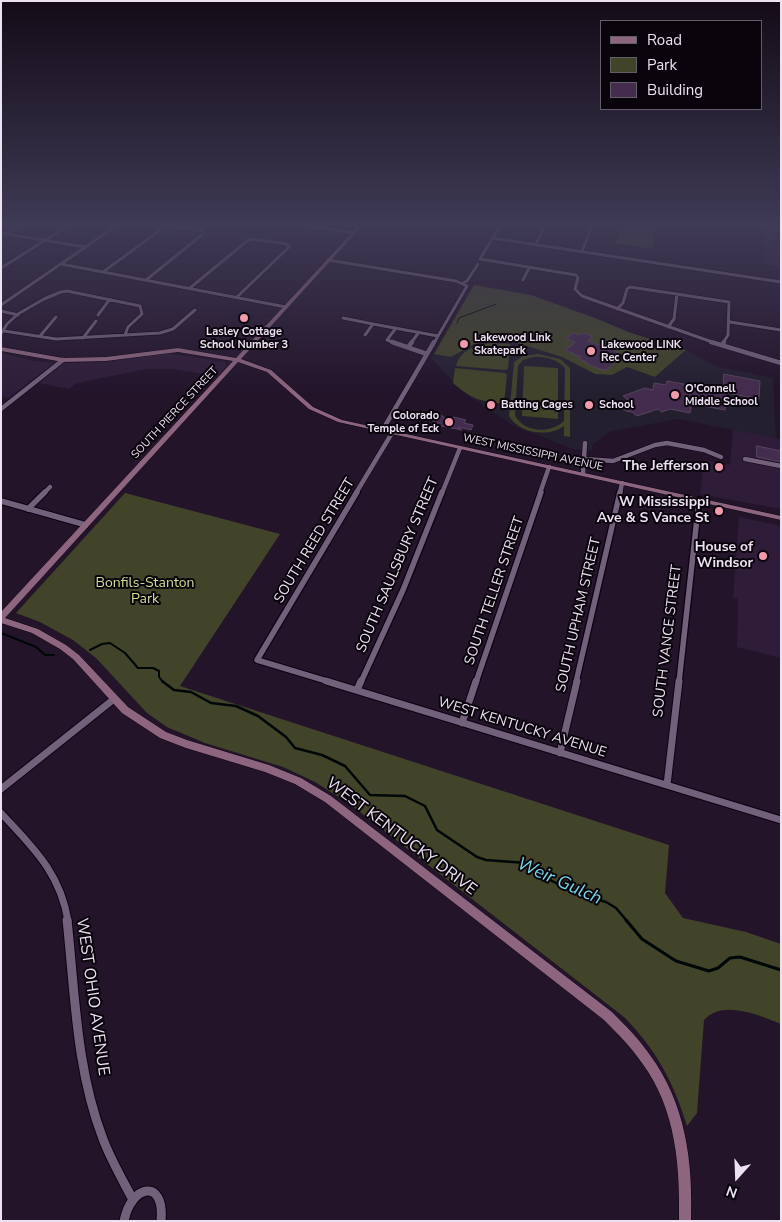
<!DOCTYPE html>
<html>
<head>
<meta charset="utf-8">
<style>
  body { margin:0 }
  #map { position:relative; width:782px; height:1222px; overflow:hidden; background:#23142a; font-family:"Nunito Sans",sans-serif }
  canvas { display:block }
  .frame { position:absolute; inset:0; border:2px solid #ece2f1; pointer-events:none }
  .legend { position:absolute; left:600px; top:20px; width:162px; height:90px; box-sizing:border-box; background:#09040c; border:1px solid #645d68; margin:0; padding:6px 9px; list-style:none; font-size:15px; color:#ece2f1 }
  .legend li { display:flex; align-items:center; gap:10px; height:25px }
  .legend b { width:25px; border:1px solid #645d68 }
  .north { position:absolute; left:712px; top:1152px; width:50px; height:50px; -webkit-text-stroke:4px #09040c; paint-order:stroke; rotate:200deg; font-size:14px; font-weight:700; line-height:20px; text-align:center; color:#ece2f1 }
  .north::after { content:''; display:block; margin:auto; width:18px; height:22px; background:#ece2f1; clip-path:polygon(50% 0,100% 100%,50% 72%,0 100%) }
</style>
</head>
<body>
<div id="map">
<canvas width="782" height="1222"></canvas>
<div class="frame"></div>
<ul class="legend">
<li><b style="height:6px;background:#8d657e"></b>Road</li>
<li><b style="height:14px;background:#414428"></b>Park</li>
<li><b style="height:14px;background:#442c4e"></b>Building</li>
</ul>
<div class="north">N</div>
</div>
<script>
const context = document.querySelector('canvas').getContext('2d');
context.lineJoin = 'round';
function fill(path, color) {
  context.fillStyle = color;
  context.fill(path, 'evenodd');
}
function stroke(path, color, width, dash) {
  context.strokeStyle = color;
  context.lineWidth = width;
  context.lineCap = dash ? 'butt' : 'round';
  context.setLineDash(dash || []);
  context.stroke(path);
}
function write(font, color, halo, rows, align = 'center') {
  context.font = font + ' "Nunito Sans",sans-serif';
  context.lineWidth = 4;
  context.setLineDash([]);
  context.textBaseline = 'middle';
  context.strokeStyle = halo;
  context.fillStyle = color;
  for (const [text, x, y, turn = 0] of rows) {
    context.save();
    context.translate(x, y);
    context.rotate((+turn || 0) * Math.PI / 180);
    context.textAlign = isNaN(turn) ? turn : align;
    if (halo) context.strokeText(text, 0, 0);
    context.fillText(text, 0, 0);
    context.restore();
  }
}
fill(new Path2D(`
  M764,224L781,227V266L763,264Z
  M1,353L34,361L54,363L9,398L1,397Z
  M165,353L225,362L227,366L217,376L172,369H146L77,383L69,389L39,383L64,363L102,362Z
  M733,429L781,439V509L700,494L704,460L730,465Z
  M739,517L781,526V658L737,647L738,599L733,598Z`), '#2f1c38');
fill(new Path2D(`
  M495,340L511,341L562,357L595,374L612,375L627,367L655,377L686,350L716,366L773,378L776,438L677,419L609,432L592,445L593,451L573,449L514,426L463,392L431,358L434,354L451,357L474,344Z`), '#241f2f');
fill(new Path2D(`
  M622,224H668L656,230L652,249L615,243Z
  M474,285L531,295L595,318L631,333L686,350L655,377L627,367L612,375L595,374L562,357L511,341L495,340L474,344L451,357L434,354Z
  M490,343L510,344L508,369L505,370L456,366C460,350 476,345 490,343Z
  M538,354L560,359L570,368V437L564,436V426C548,438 519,433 509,416L514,362L523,356ZM533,357C545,356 557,359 565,368L564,421C551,434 523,433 515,415L518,366L523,360Z
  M524,366L558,368V419L522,416Z
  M455,368L505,373L507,375L504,404C480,401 471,399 453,383Z
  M125,493L280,534L180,686L669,845L665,893L683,918L746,932L781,944V1024C759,1015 723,999 704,1020L697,1113L687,1126C673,1081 657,1051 624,1017L351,805L315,782L283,767L205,743L167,727L147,713L96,658L73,640L40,622L16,613Z`), '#414428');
stroke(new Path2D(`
  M457,323L459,318L496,304`), '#000709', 1);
stroke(new Path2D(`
  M1,633L36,647L45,655H54
  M90,650L102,644L110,643L125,653L138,668H153L159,671V677L163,682`), '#000709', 2);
stroke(new Path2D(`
  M162,681L174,690L191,692L211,703L236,706L258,716L286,737L295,748L322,755L345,766L370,795L405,796L425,806L437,830L477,857L486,860L526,863L542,876L576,893L606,902L616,908L627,921`), '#000709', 2.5);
stroke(new Path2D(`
  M626,920L642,939L676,961L709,971L718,968L730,958L740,957L781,970`), '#000709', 3);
const building = new Path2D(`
  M574,333L579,335L584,333L592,336L588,341L599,345H607L608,348L618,352L612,357L617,359V361L606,370L600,369L585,363L587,362L579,359L581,357L565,350L575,343L567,338Z
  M724,374L760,381L759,399L726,393L725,410L692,404L690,413L670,409L662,412L658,409L637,416L632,412L626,411L622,408L633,404L623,396L645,388L653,390L654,383L666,385L667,381L723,391Z
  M441,415L450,422L453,417L466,420L464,423L473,425L471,430L458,427L462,430L436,425L431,419Z
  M757,446L781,451V462L757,457Z`);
fill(building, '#442c4e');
stroke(building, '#55445e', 1);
const streetFar4 = new Path2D(`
  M293,224L354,233
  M501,224L480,259L576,275L578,278L575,289L582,296L715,343
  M1,233L85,247
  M1,237L24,224
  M492,238L781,282
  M536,244L546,224
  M582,251L593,224
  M328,260L456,281L467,286L434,343
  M61,264L286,307
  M1,268L71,224
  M103,272L163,228L172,226L203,231V234L146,280
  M523,280L529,268
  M463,283L467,281L478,264
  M190,288L247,241L252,239L287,244L289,247L237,297
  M1,305L119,224
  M617,309L623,303L627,289L630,287L729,302L728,335L723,343
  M1,311L18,315
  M98,315L110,299
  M343,318L373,324
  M730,322L781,330
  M668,327L674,319L677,294
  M4,331L56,339L160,333L173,329L195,310
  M1,334L7,324L18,314L44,299L61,292L67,291L140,306L142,314L128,327L125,335
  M365,335L373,324L438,336
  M40,336L56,317
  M83,338L96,321
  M396,343L387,340L396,328
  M411,343L419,332`);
const streetFar3 = new Path2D(`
  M392,342L427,354
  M711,342L781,363
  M722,345L724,342
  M408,347L412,342
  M1,409L63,360
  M382,431L434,342
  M585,459L613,461L655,445L667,443L704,450L721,457
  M745,459L781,466
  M583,474L585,443
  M44,493L50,487
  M356,493L392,433
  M442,493L460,448
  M540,493L549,467
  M620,493L622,483`);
const streetFar2 = new Path2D(`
  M1,501L86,525
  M28,509L45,492
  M330,682L257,660L357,492
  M361,682L403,590L442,492
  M476,682L541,492
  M576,682L620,492
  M679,682L699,500`);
const streetFar1 = new Path2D(`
  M326,681L781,820
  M357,690L361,681
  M462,723L476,681
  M560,753L577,681
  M667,785L679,681
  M1,789L114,699
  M1,813C33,848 60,872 68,921`);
const street = new Path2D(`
  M67,920C75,993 76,1069 103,1139C111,1160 122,1179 132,1198
  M124,1221C131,1185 165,1177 161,1221`);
const secondary = new Path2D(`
  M360,224H364L241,359L271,370L313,407L342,420L781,516V520L338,422L309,409L267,372L238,362L5,618L38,629L66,645L79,655L128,707L166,732L187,740L269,765L301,778L331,796L612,1012C626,1026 639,1039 650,1055C686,1104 693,1162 691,1221H679C680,1166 676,1109 642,1063C631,1047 618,1034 604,1020L325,802L295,784L265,772L186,748L160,738L122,713L73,659L60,649L32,633L1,623V612L233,361L178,352L106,361L63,362L1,351V347L63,358L106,357L178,348L236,358Z
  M770,224H781V226Z`);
stroke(streetFar4, '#0c0212', 4.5);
stroke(streetFar3, '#0c0212', 5.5);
stroke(streetFar2, '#0c0212', 8);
stroke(streetFar1, '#0c0212', 9);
stroke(street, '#0c0212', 11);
stroke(secondary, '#0c0212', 1);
stroke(streetFar4, '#73607b', 3);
stroke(streetFar3, '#73607b', 4.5);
stroke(streetFar2, '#73607b', 5.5);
stroke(streetFar1, '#73607b', 7);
stroke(street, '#73607b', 9);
fill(secondary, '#8d657e');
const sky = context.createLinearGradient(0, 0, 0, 395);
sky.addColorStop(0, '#130b17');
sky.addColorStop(0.57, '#3f3a55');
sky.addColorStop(1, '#3f3a5500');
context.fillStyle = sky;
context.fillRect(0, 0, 782, 395);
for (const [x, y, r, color] of [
  [244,318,5,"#f29aad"],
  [464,344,5,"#f29aad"],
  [591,351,5,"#f29aad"],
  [675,395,5,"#f29aad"],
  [491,405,5,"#f29aad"],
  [589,405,5,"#f29aad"],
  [449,422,5,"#f29aad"],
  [719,467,5,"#f29aad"],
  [719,511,5,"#f29aad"],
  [763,556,5,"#f29aad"]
]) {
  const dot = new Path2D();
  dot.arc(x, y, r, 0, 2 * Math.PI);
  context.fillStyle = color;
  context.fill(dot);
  stroke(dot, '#09040c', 2);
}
write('bold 11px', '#ece2f1', '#09040c', [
  ["Lasley Cottage",244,332,"center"],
  ["School Number 3",244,345,"center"],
  ["Lakewood Link",474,338],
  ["Skatepark",474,351],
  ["Lakewood LINK",601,345],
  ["Rec Center",601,358],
  ["O'Connell",685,389],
  ["Middle School",685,402],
  ["Batting Cages",501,405],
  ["School",599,405],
  ["Colorado",439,416,"right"],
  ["Temple of Eck",439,429,"right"]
], 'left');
write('11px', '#ece2f1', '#09040c', [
  ["SOUTH PIERCE STREET",175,413,-47],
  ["WEST MISSISSIPPI AVENUE",533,453,12]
]);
write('bold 14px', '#ece2f1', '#09040c', [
  ["The Jefferson",709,467],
  ["W Mississippi",709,503],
  ["Ave & S Vance St",709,519],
  ["House of",753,548],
  ["Windsor",753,564]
], 'right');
write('14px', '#ece2f1', '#09040c', [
  ["SOUTH REED STREET",315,541,-59],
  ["SOUTH SAULSBURY STREET",398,565,-67],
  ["SOUTH TELLER STREET",495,591,-71],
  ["SOUTH UPHAM STREET",579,615,-77],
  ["SOUTH VANCE STREET",668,641,-83],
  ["WEST KENTUCKY AVENUE",522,728,17]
]);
write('14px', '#d5dd94', '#09040c', [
  ["Bonfils-Stanton",145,584],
  ["Park",145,600]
]);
write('16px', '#ece2f1', '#09040c', [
  ["WEST KENTUCKY DRIVE",401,837,37],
  ["WEST OHIO AVENUE",92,997,82]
]);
write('italic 18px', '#77d9e6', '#09040c', [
  ["Weir Gulch",559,882,24]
]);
</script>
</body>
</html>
